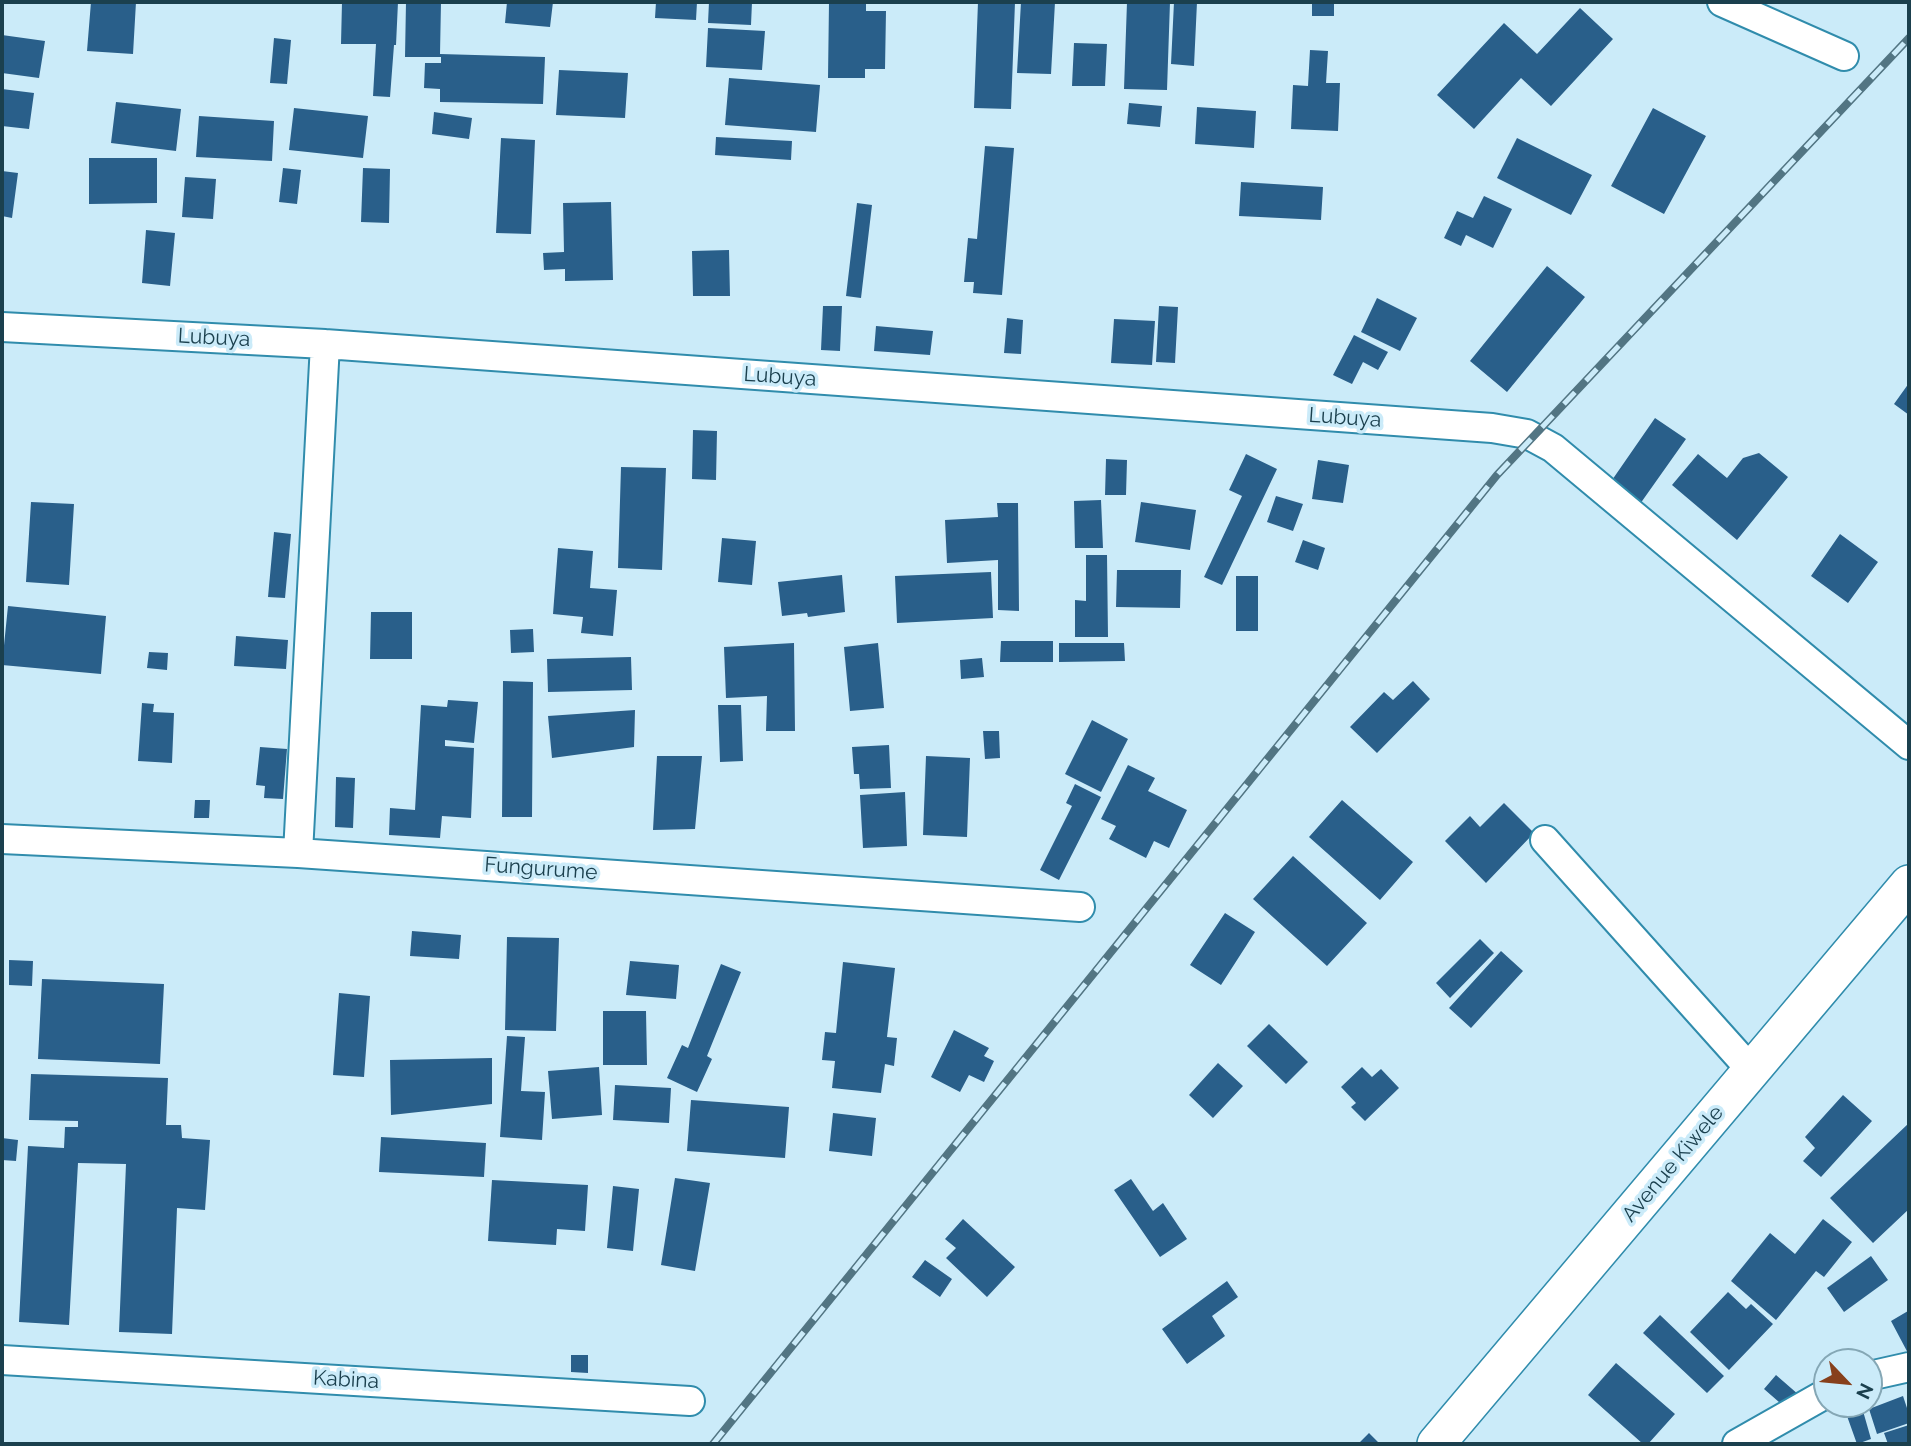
<!DOCTYPE html>
<html>
<head>
<meta charset="utf-8">
<style>
  body { margin:0 }
  #map { position:relative; width:1911px; height:1446px; overflow:hidden; background:#cbebf9; font-family:Raleway,sans-serif }
  canvas { display:block }
  .frame { position:absolute; inset:0; border:4px solid #1b404e; pointer-events:none }
  .north { position:absolute; left:1813px; top:1348px; width:70px; height:70px; box-sizing:border-box; background:#cbebf9; border:2px solid #85a7b5; border-radius:50%; rotate:116deg; font-size:19px; font-weight:700; line-height:28px; text-align:center; color:#1b404e }
  .north::after { content:''; display:block; margin:auto; width:24px; height:32px; background:#87401c; clip-path:polygon(50% 0,100% 100%,50% 72%,0 100%) }
</style>
</head>
<body>
<div id="map">
<canvas width="1911" height="1446"></canvas>
<div class="frame"></div>
<div class="north">N</div>
</div>
<script>
const context = document.querySelector('canvas').getContext('2d');
context.lineJoin = 'round';
function fill(path, color) {
  context.fillStyle = color;
  context.fill(path, 'evenodd');
}
function stroke(path, color, width, dash) {
  context.strokeStyle = color;
  context.lineWidth = width;
  context.lineCap = dash ? 'butt' : 'round';
  context.setLineDash(dash || []);
  context.stroke(path);
}
function write(font, color, halo, rows, align = 'center') {
  context.font = font + ' Raleway,sans-serif';
  context.lineWidth = 7;
  context.setLineDash([]);
  context.textBaseline = 'middle';
  context.strokeStyle = halo;
  context.fillStyle = color;
  for (const [text, x, y, turn = 0] of rows) {
    context.save();
    context.translate(x, y);
    context.rotate((+turn || 0) * Math.PI / 180);
    context.textAlign = isNaN(turn) ? turn : align;
    if (halo) context.strokeText(text, 0, 0);
    context.fillText(text, 0, 0);
    context.restore();
  }
}
fill(new Path2D(`
  M91,2H136L133,54L87,51Z
  M342,2H398L396,45H394L390,97L373,96L376,44H341Z
  M406,2H441L440,54L545,57L543,104L440,102V89L424,88L425,63H441V57H405Z
  M507,2H553L550,27L505,23Z
  M656,2H697L696,20L655,18Z
  M709,2H752L751,25L708,23Z
  M829,2H866V11H886L885,69H865V78H828Z
  M978,2H1015L1011,109L974,108Z
  M1021,2H1055L1051,74L1017,73Z
  M1127,2H1170L1167,90L1124,89Z
  M1174,2H1197L1194,66L1171,64Z
  M1312,2H1334V16H1312Z
  M1580,8L1613,39L1551,106L1521,78L1474,129L1437,95L1504,23L1537,54Z
  M708,28L765,31L762,70L706,67Z
  M2,35L45,41L39,78L2,73Z
  M274,38L291,40L287,84L270,83Z
  M1074,43L1107,44L1105,86H1072Z
  M1310,50L1328,51L1326,83H1340L1338,131L1291,129L1293,85L1308,86Z
  M559,70L628,73L625,118L556,115Z
  M729,78L820,85L816,132L725,125Z
  M2,89L34,93L29,129L2,126Z
  M116,102L181,109L176,151L111,143Z
  M1129,103L1162,106L1160,127L1127,124Z
  M1197,107L1256,111L1254,148L1195,144Z
  M294,108L368,116L363,158L289,150Z
  M1653,108L1706,136L1664,214L1611,186Z
  M434,112L472,118L469,139L432,134Z
  M199,116L274,121L272,161L196,157Z
  M716,137L792,141L791,160L715,155Z
  M501,138L535,140L531,234L496,233Z
  M1517,138L1592,175L1571,215L1497,178Z
  M985,146L1014,148L1002,295L973,293L974,282H964L968,238L977,239Z
  M89,158H157V203L89,204Z
  M283,168L301,170L297,204L279,202Z
  M363,168L390,169L389,223L361,222Z
  M2,171L18,173L12,218L2,216Z
  M185,177L216,179L213,219L182,217Z
  M1241,182L1323,187L1321,220L1239,216Z
  M1484,196L1512,209L1493,248L1466,235L1461,246L1444,238L1457,211L1473,218Z
  M611,202L613,280L565,281V269L544,270L543,253L564,252L563,203Z
  M857,203L872,205L861,298L846,296Z
  M146,230L175,233L170,286L142,283Z
  M729,250L730,296H693L692,251Z
  M1547,266L1585,297L1507,392L1470,361Z
  M1377,298L1417,318L1400,351L1361,332Z
  M823,306H842L840,351L821,350Z
  M1159,306L1178,307L1175,363L1156,362Z
  M1007,318L1023,320L1021,354L1004,353Z
  M1114,319L1155,321L1152,365L1111,363Z
  M876,326L933,331L930,355L874,351Z
  M1354,335L1388,352L1378,370L1363,362L1352,384L1333,375Z
  M1909,383V415L1894,404Z
  M1655,418L1686,439L1640,504L1610,483Z
  M693,430L717,431L716,480L692,479Z
  M1759,453L1788,477L1737,540L1672,485L1698,454L1727,478L1743,458Z
  M1246,454L1277,469L1222,585L1204,577L1242,496L1229,490Z
  M1106,459L1127,460L1126,495H1105Z
  M1318,460L1349,465L1343,503L1312,499Z
  M621,467L666,468L662,570L618,568Z
  M1276,496L1303,504L1293,531L1267,522Z
  M1101,500L1103,548H1075L1074,501Z
  M31,502L74,504L69,585L26,582Z
  M1141,502L1196,510L1190,550L1135,542Z
  M997,503H1018L1019,611L998,610V560L947,563L945,520L998,517Z
  M274,532L291,534L285,598L268,597Z
  M1840,534L1878,562L1848,603L1811,576Z
  M722,538L756,541L752,585L718,582Z
  M1303,540L1325,548L1318,570L1295,562Z
  M558,548L593,551L590,588L617,590L613,636L581,633L583,617L553,614Z
  M1086,555H1107L1108,637H1075V600L1086,601Z
  M1117,570H1181L1180,608L1116,607Z
  M991,572L993,618L897,623L895,576Z
  M842,575L845,612L808,617L807,613L782,616L778,582Z
  M1236,576H1258V631H1236Z
  M8,606L106,616L101,674L2,665Z
  M371,612H412V659H370Z
  M533,629L534,652L511,653L510,630Z
  M236,636L288,640L286,669L234,666Z
  M1001,641H1053V662H1000Z
  M794,643L795,731H766L767,696L726,698L724,647Z
  M878,643L884,708L850,711L844,647Z
  M1059,643H1124L1125,661L1059,662Z
  M149,652L168,653L167,670L147,668Z
  M631,657L632,690L548,692L547,659Z
  M982,658L984,677L961,679L960,660Z
  M503,681L533,682L532,817H502Z
  M1413,681L1430,699L1377,753L1350,727L1384,692L1393,700Z
  M448,700L478,702L474,743L445,740V746L474,748L471,818L442,816L440,838L389,835L390,808L415,810L421,705L447,707Z
  M142,703L154,704L153,712L174,713L172,763L138,761Z
  M718,705H741L743,761L720,762Z
  M635,710L634,747L552,758L548,716Z
  M1092,720L1128,739L1101,792L1065,774Z
  M983,731H999L1000,758L985,759Z
  M889,745L891,788L860,789L859,774H854L852,747Z
  M260,747L287,749L283,799L264,798L265,786L256,785Z
  M657,756H702L695,829L653,830Z
  M926,756L970,758L967,837L923,835Z
  M1128,765L1155,778L1148,791L1187,810L1169,848L1154,841L1146,858L1109,839L1116,826L1101,819Z
  M336,777L355,778L353,828L335,827Z
  M1075,784L1101,797L1059,880L1040,870L1072,806L1066,803Z
  M905,792L907,846L863,848L860,795Z
  M195,800H210L209,818H194Z
  M1342,800L1413,862L1380,900L1309,837Z
  M1504,803L1534,833L1486,883L1445,841L1470,816L1480,827Z
  M1293,856L1367,923L1327,966L1253,899Z
  M1225,913L1255,932L1221,985L1190,965Z
  M412,931L461,935L459,959L410,956Z
  M507,937L559,938L556,1031L505,1030Z
  M1480,939L1494,953L1450,998L1436,983Z
  M1501,951L1523,971L1471,1028L1449,1008Z
  M9,960L33,961L32,986L9,985Z
  M630,961L679,965L676,999L626,995Z
  M843,962L895,968L887,1037L897,1038L894,1066L885,1064L881,1093L832,1088L835,1061L822,1060L825,1032L836,1033Z
  M721,964L741,972L707,1056L712,1059L697,1092L667,1078L682,1045L688,1048Z
  M42,979L164,984L160,1064L38,1059Z
  M339,993L370,996L364,1077L333,1075Z
  M603,1011H646L647,1065H603Z
  M1269,1024L1308,1062L1286,1084L1247,1046Z
  M954,1030L989,1048L984,1056L994,1061L984,1082L969,1075L960,1092L931,1077Z
  M507,1036L525,1037L521,1091L545,1092L542,1140L500,1137Z
  M492,1058V1104L391,1115L390,1060Z
  M1218,1063L1243,1086L1213,1118L1189,1095Z
  M599,1067L602,1115L552,1119L548,1071Z
  M1362,1067L1372,1077L1381,1069L1399,1088L1365,1121L1351,1107L1356,1103L1341,1087Z
  M31,1074L168,1078L166,1125H181L182,1138L210,1140L205,1210L177,1208L172,1334L119,1332L126,1164L78,1163L69,1325L19,1322L28,1146L64,1148L65,1127H78V1121L29,1120Z
  M615,1085L671,1088L669,1123L613,1120Z
  M1843,1095L1872,1121L1821,1177L1803,1161L1815,1148L1805,1137Z
  M691,1100L789,1107L785,1158L687,1151Z
  M833,1113L876,1118L872,1156L829,1151Z
  M1909,1123V1209L1873,1243L1830,1198Z
  M381,1137L486,1143L484,1177L379,1172Z
  M2,1138L18,1140L16,1161L2,1160Z
  M675,1178L710,1183L695,1271L661,1265Z
  M1131,1179L1153,1211L1163,1203L1187,1239L1160,1257L1114,1190Z
  M492,1180L588,1185L585,1231L557,1229L556,1245L488,1241Z
  M613,1186L639,1189L633,1251L607,1248Z
  M963,1219L1015,1267L987,1297L946,1258L956,1248L945,1239Z
  M1823,1219L1852,1242L1824,1277L1816,1271L1776,1320L1731,1281L1770,1233L1795,1254Z
  M1871,1256L1888,1280L1844,1312L1827,1288Z
  M925,1260L952,1279L940,1297L912,1277Z
  M1227,1281L1238,1297L1212,1316L1225,1336L1187,1364L1162,1329Z
  M1728,1292L1746,1309L1751,1304L1773,1324L1729,1370L1690,1332Z
  M1908,1311L1909,1313V1355L1891,1321Z
  M1660,1315L1724,1376L1707,1393L1643,1333Z
  M571,1355H588V1373L571,1372Z
  M1616,1363L1675,1414L1648,1444H1643L1588,1395Z
  M1776,1375L1799,1395L1787,1409L1764,1389Z
  M1903,1396L1909,1414V1423L1877,1434L1869,1409Z
  M1863,1411L1871,1439L1857,1444L1847,1416Z
  M1909,1425V1444H1888L1884,1433Z
  M1369,1433L1380,1444H1358Z`), '#295f8a');
const minor = new Path2D(`
  M1722,2L1844,56
  M2,327L325,344L1492,428L1527,434L1553,448L1909,745
  M2,839L298,853L1080,907
  M1545,840L1752,1071
  M298,853L325,344
  M2,1360L690,1401
  M1869,1376L1909,1367
  M1737,1444L1827,1393`);
const tertiary = new Path2D(`
  M1436,1444L1909,884`);
stroke(minor, '#308cac', 32);
stroke(tertiary, '#308cac', 40);
stroke(minor, '#fff', 28);
stroke(tertiary, '#fff', 37);
const rail = new Path2D(`
  M713,1444L1497,475L1909,38`);
stroke(rail, '#527583', 8);
stroke(rail, '#cbebf9', 5, [16]);
write('21px', '#1b404e', '#cbebf9', [
  ["Lubuya",214,338,3],
  ["Lubuya",780,377,4],
  ["Lubuya",1345,418,4],
  ["Fungurume",541,869,4],
  ["Avenue Kiwele",1673,1164,-50],
  ["Kabina",346,1380,3]
]);
</script>
</body>
</html>
